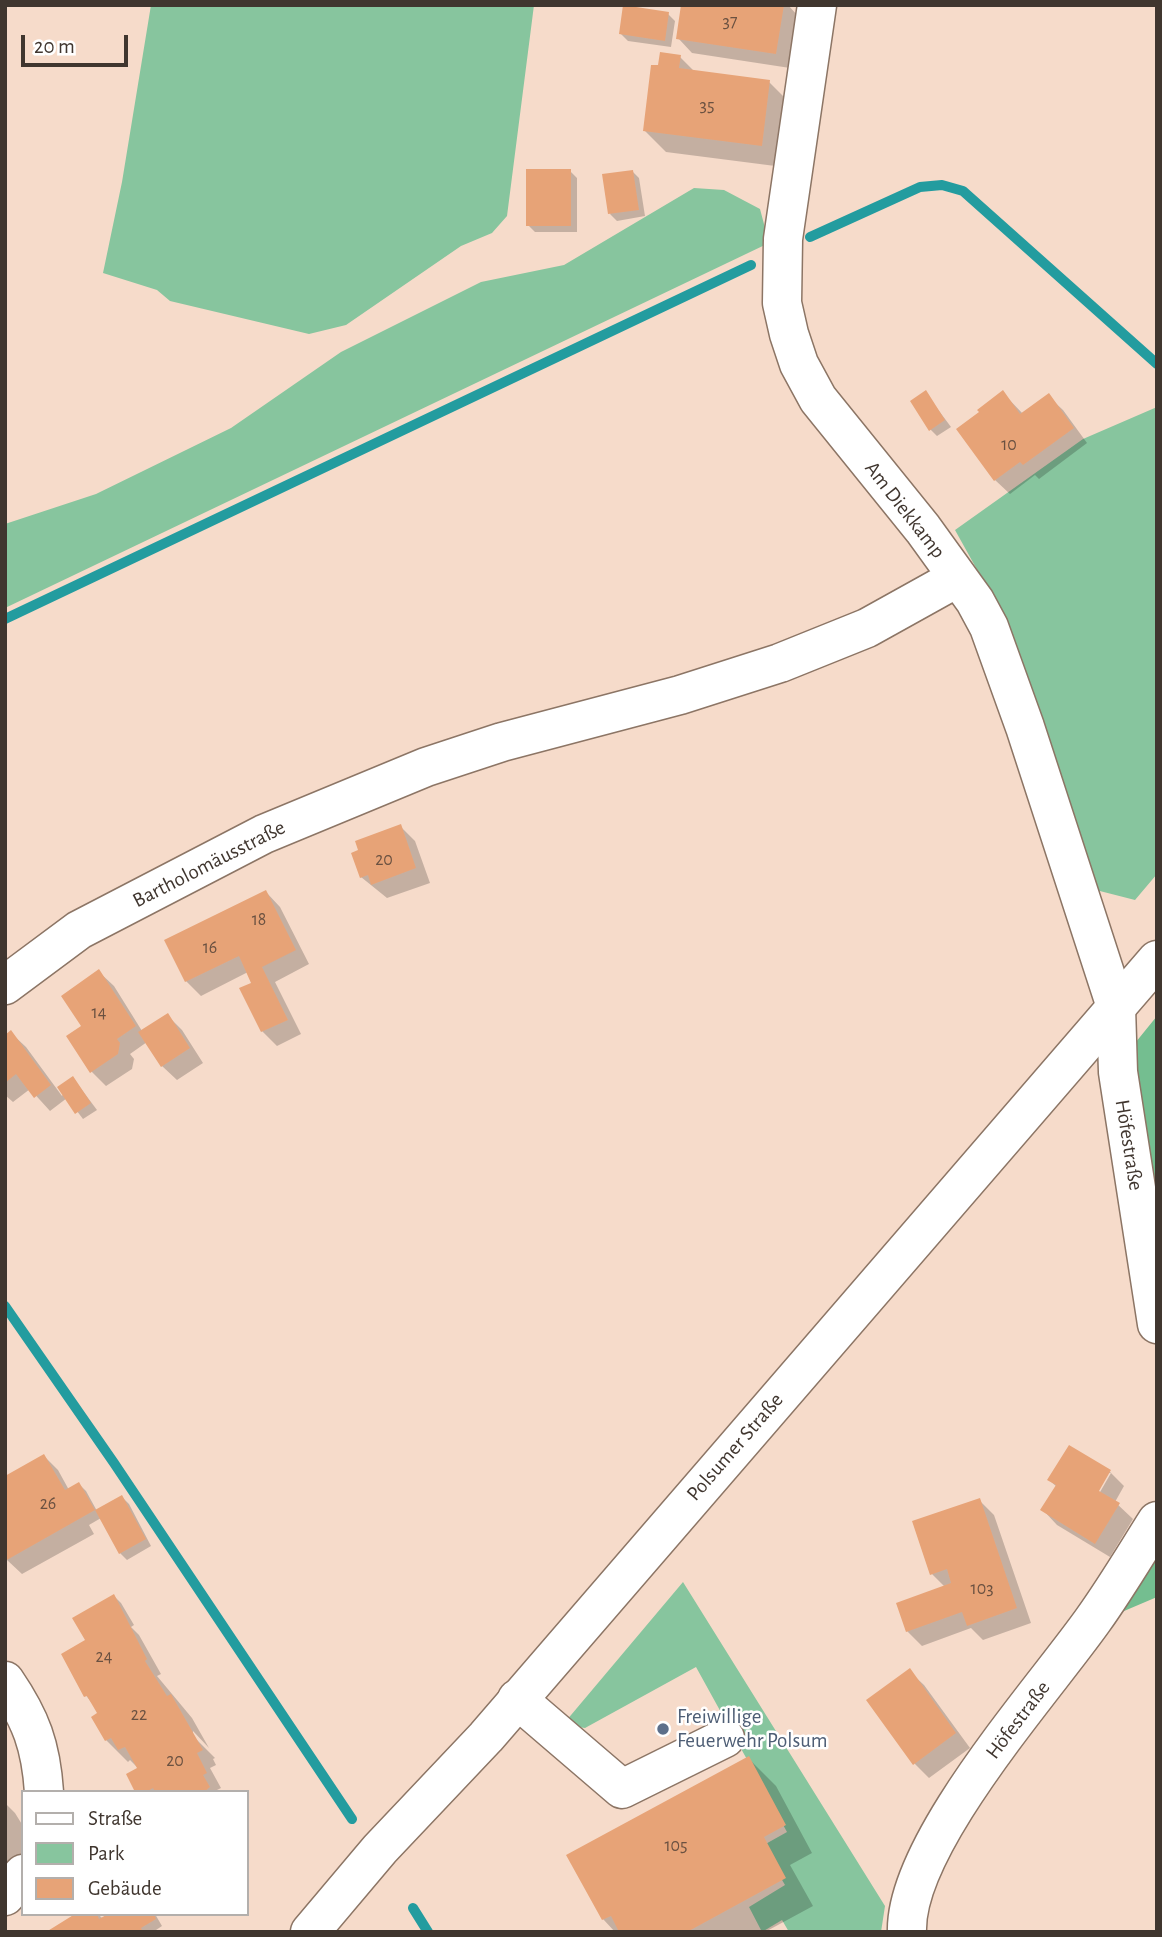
<!DOCTYPE html>
<html>
<head>
<meta charset="utf-8">
<style>
  body { margin:0 }
  #map { position:relative; width:1162px; height:1937px; overflow:hidden; background:#f6dbca; font-family:"Alegreya Sans",sans-serif }
  canvas { display:block }
  .frame { position:absolute; inset:0; border:7px solid #40362f; pointer-events:none }
  .legend { position:absolute; left:21px; top:1790px; width:228px; height:126px; box-sizing:border-box; background:#fff; border:2px solid #b3afac; margin:0; padding:9px 12px; list-style:none; font-size:21px; color:#40362f }
  .legend li { display:flex; align-items:center; gap:14px; height:35px }
  .legend b { width:35px; border:2px solid #b3afac }
  .scale { position:absolute; left:21px; top:35px; width:107px; height:32px; box-sizing:border-box; border:4px solid #40362f; border-top:0; padding-left:9px; font-size:21px; line-height:24px; white-space:nowrap; color:#40362f; -webkit-text-stroke:5px #fff; paint-order:stroke }
</style>
</head>
<body>
<div id="map">
<canvas width="1162" height="1937"></canvas>
<div class="frame"></div>
<ul class="legend">
<li><b style="height:9px;background:#fff"></b>Straße</li>
<li><b style="height:19px;background:#87c59e"></b>Park</li>
<li><b style="height:19px;background:#e7a377"></b>Gebäude</li>
</ul>
<div class="scale">20 m</div>
</div>
<script>
const context = document.querySelector('canvas').getContext('2d');
context.lineJoin = 'round';
function fill(path, color) {
  context.fillStyle = color;
  context.fill(path, 'evenodd');
}
function stroke(path, color, width, dash) {
  context.strokeStyle = color;
  context.lineWidth = width;
  context.lineCap = dash ? 'butt' : 'round';
  context.setLineDash(dash || []);
  context.stroke(path);
}
function write(font, color, halo, rows, align = 'center') {
  context.font = font + ' "Alegreya Sans",sans-serif';
  context.lineWidth = 5;
  context.setLineDash([]);
  context.textBaseline = 'middle';
  context.strokeStyle = halo;
  context.fillStyle = color;
  for (const [text, x, y, turn = 0] of rows) {
    context.save();
    context.translate(x, y);
    context.rotate((+turn || 0) * Math.PI / 180);
    context.textAlign = isNaN(turn) ? turn : align;
    if (halo) context.strokeText(text, 0, 0);
    context.fillText(text, 0, 0);
    context.restore();
  }
}
fill(new Path2D(`
  M151,5H534L507,216L492,233L461,246L346,325L309,334L170,301L157,290L103,273L122,182Z
  M694,188L724,190L760,209L769,243L5,608V524L96,494L231,428L341,352L481,282L564,265Z
  M1157,407V874L1135,900L1092,889L1000,611L955,530L1083,439Z
  M683,1582L885,1906L881,1932H789L782,1920L762,1932L749,1907L785,1885L762,1846L787,1832L696,1667L585,1728L571,1726L566,1721Z`), '#87c59e');
fill(new Path2D(`
  M1157,1016V1262L1127,1053Z
  M1157,1536V1597L1110,1617Z`), '#74be90');
fill(new Path2D(`
  M683,5H788L798,16L790,68L692,53L678,38Z
  M668,14L675,21L671,47L628,41L621,34Z
  M680,57L695,72L769,82L791,104L783,167L666,152L645,131L660,67Z
  M570,171L577,178V232H535L528,225Z
  M632,171L639,178L645,216L617,221L610,214Z
  M925,392L951,427L937,436L930,429Z
  M1003,393L1023,414L1048,396L1063,410L1087,443L1039,479L1035,475L1010,494L995,480Z
  M400,826L415,841L430,883L387,898L361,877Z
  M266,892L280,907L309,964L275,982L301,1034L277,1046L262,1031L253,984L248,972L201,996L186,981L167,941Z
  M99,972L114,986L142,1031L167,1015L182,1030L203,1063L177,1080L162,1066L147,1042L130,1054L134,1059L132,1069L106,1086L92,1072L83,1027Z
  M11,1033L26,1047L62,1096L73,1078L97,1110L83,1119L67,1098L50,1111L30,1089L13,1102L5,1095V1037Z
  M44,1456L58,1470L69,1490L79,1484L86,1491L97,1511L122,1497L129,1504L151,1546L127,1560L120,1553L101,1518L89,1525L94,1534L22,1574L7,1560Z
  M1110,1472L1111,1473H1107L1093,1497L1096,1499L1111,1473L1124,1486L1115,1502L1133,1519L1110,1557L1057,1525L1043,1510L1057,1487L1049,1480Z
  M979,1500L994,1515L1031,1623L983,1640L971,1628L922,1646L907,1631L945,1587L932,1574Z
  M114,1596L121,1603L134,1625L131,1627L139,1635L161,1674L157,1676L192,1718L209,1748L193,1731V1736L215,1758L213,1759L216,1765L210,1768L221,1788L217,1790L218,1792H137L139,1769L130,1760L128,1762L106,1740L100,1714L85,1694L88,1641Z
  M909,1671L924,1685L970,1748L929,1778L915,1764Z
  M748,1758L776,1786L812,1853L790,1865L813,1906L765,1932H615L603,1919Z
  M5,1803L15,1813L23,1826V1855L5,1865Z
  M79,1914H98L103,1919L116,1914H155L162,1926L153,1932H49Z`), '#0003');
stroke(new Path2D(`
  M810,237L920,187L942,185L963,191L1157,364
  M5,619L751,265
  M5,1306L114,1463L352,1819
  M413,1908L428,1932`), '#239c9f', 10);
fill(new Path2D(`
  M623,5L669,12L665,41L619,34Z
  M681,5H784L776,54L676,39Z
  M660,52L681,55L679,68L770,80L762,146L643,131L651,65H658Z
  M526,169H571V226H526Z
  M633,170L639,210L608,214L602,174Z
  M926,390L945,420L929,431L910,401Z
  M1003,390L1020,414L1049,393L1074,428L1023,465L1020,462L994,481L956,429L979,412L977,410Z
  M401,824L416,868L371,885L368,875L360,878L351,853L358,850L355,841Z
  M266,890L296,950L262,967L288,1020L261,1032L239,988L251,983L239,956L185,982L164,940Z
  M99,969L136,1026L117,1039L120,1043L118,1054L90,1073L66,1036L81,1026L61,996Z
  M168,1013L190,1048L161,1067L138,1032Z
  M11,1030L51,1085L34,1098L16,1074L5,1083V1035Z
  M73,1076L91,1103L75,1114L57,1087Z
  M1069,1445L1111,1470L1099,1491L1120,1503L1095,1544L1040,1510L1056,1485L1047,1480Z
  M44,1454L65,1490L79,1482L95,1510L122,1495L146,1539L119,1554L95,1510L5,1561V1476Z
  M980,1498L1017,1608L967,1626L962,1612L906,1632L896,1603L951,1583L947,1569L930,1575L912,1521Z
  M114,1594L147,1659L145,1661L167,1696L171,1694L203,1750L197,1753L207,1773L203,1775L210,1787L204,1792H155L153,1788L146,1792H135L126,1774L137,1768L125,1747L118,1750L111,1738L105,1741L91,1717L97,1713L87,1696L84,1697L61,1654L85,1640L72,1618Z
  M910,1668L956,1733L913,1765L866,1700Z
  M749,1756L786,1825L764,1837L786,1878L687,1932H619L611,1916L602,1920L566,1855Z
  M75,1914H97L99,1919L108,1914H154L156,1919L141,1928L143,1932H46Z`), '#e7a377');
const minor = new Path2D(`
  M817,5L783,239L782,303L789,334L799,364L818,399L923,529L975,601L989,627L1025,727L1116,1007L1118,1072L1157,1324
  M5,985L79,930L264,834L426,767L502,742L680,695L780,663L867,628L957,578
  M5,1681C31,1719 41,1746 44,1792
  M517,1699L622,1789L725,1738
  M5,1896L23,1874
  M907,1932C904,1845 1042,1692 1093,1620C1116,1588 1136,1554 1157,1521`);
const major = new Path2D(`
  M310,1932L380,1849L486,1737L1157,960`);
stroke(minor, '#8c7565', 41);
stroke(major, '#8c7565', 41);
stroke(minor, '#fff', 38);
stroke(major, '#fff', 38);
for (const [x, y, r, color] of [
  [663,1729,7,"#5c6f8a"]
]) {
  const dot = new Path2D();
  dot.arc(x, y, r, 0, 2 * Math.PI);
  context.fillStyle = color;
  context.fill(dot);
  stroke(dot, '#fff', 2.5);
}
write('18px', '#6a5141', null, [
  ["37",730,22],
  ["35",707,106],
  ["10",1009,445],
  ["20",384,860],
  ["18",259,920],
  ["16",210,948],
  ["14",99,1013],
  ["26",48,1504],
  ["103",982,1589],
  ["24",104,1657],
  ["22",139,1715],
  ["20",175,1761],
  ["105",676,1846]
]);
write('21px', '#40362f', '#fff', [
  ["Am Diekkamp",905,510,52],
  ["Bartholomäusstraße",209,864,-27],
  ["Höfestraße",1129,1145,81],
  ["Polsumer Straße",735,1447,-49],
  ["Höfestraße",1018,1720,-53]
]);
write('21px', '#4e5e75', '#fff', [
  ["Freiwillige",677,1717],
  ["Feuerwehr Polsum",677,1741]
], 'left');
</script>
</body>
</html>
